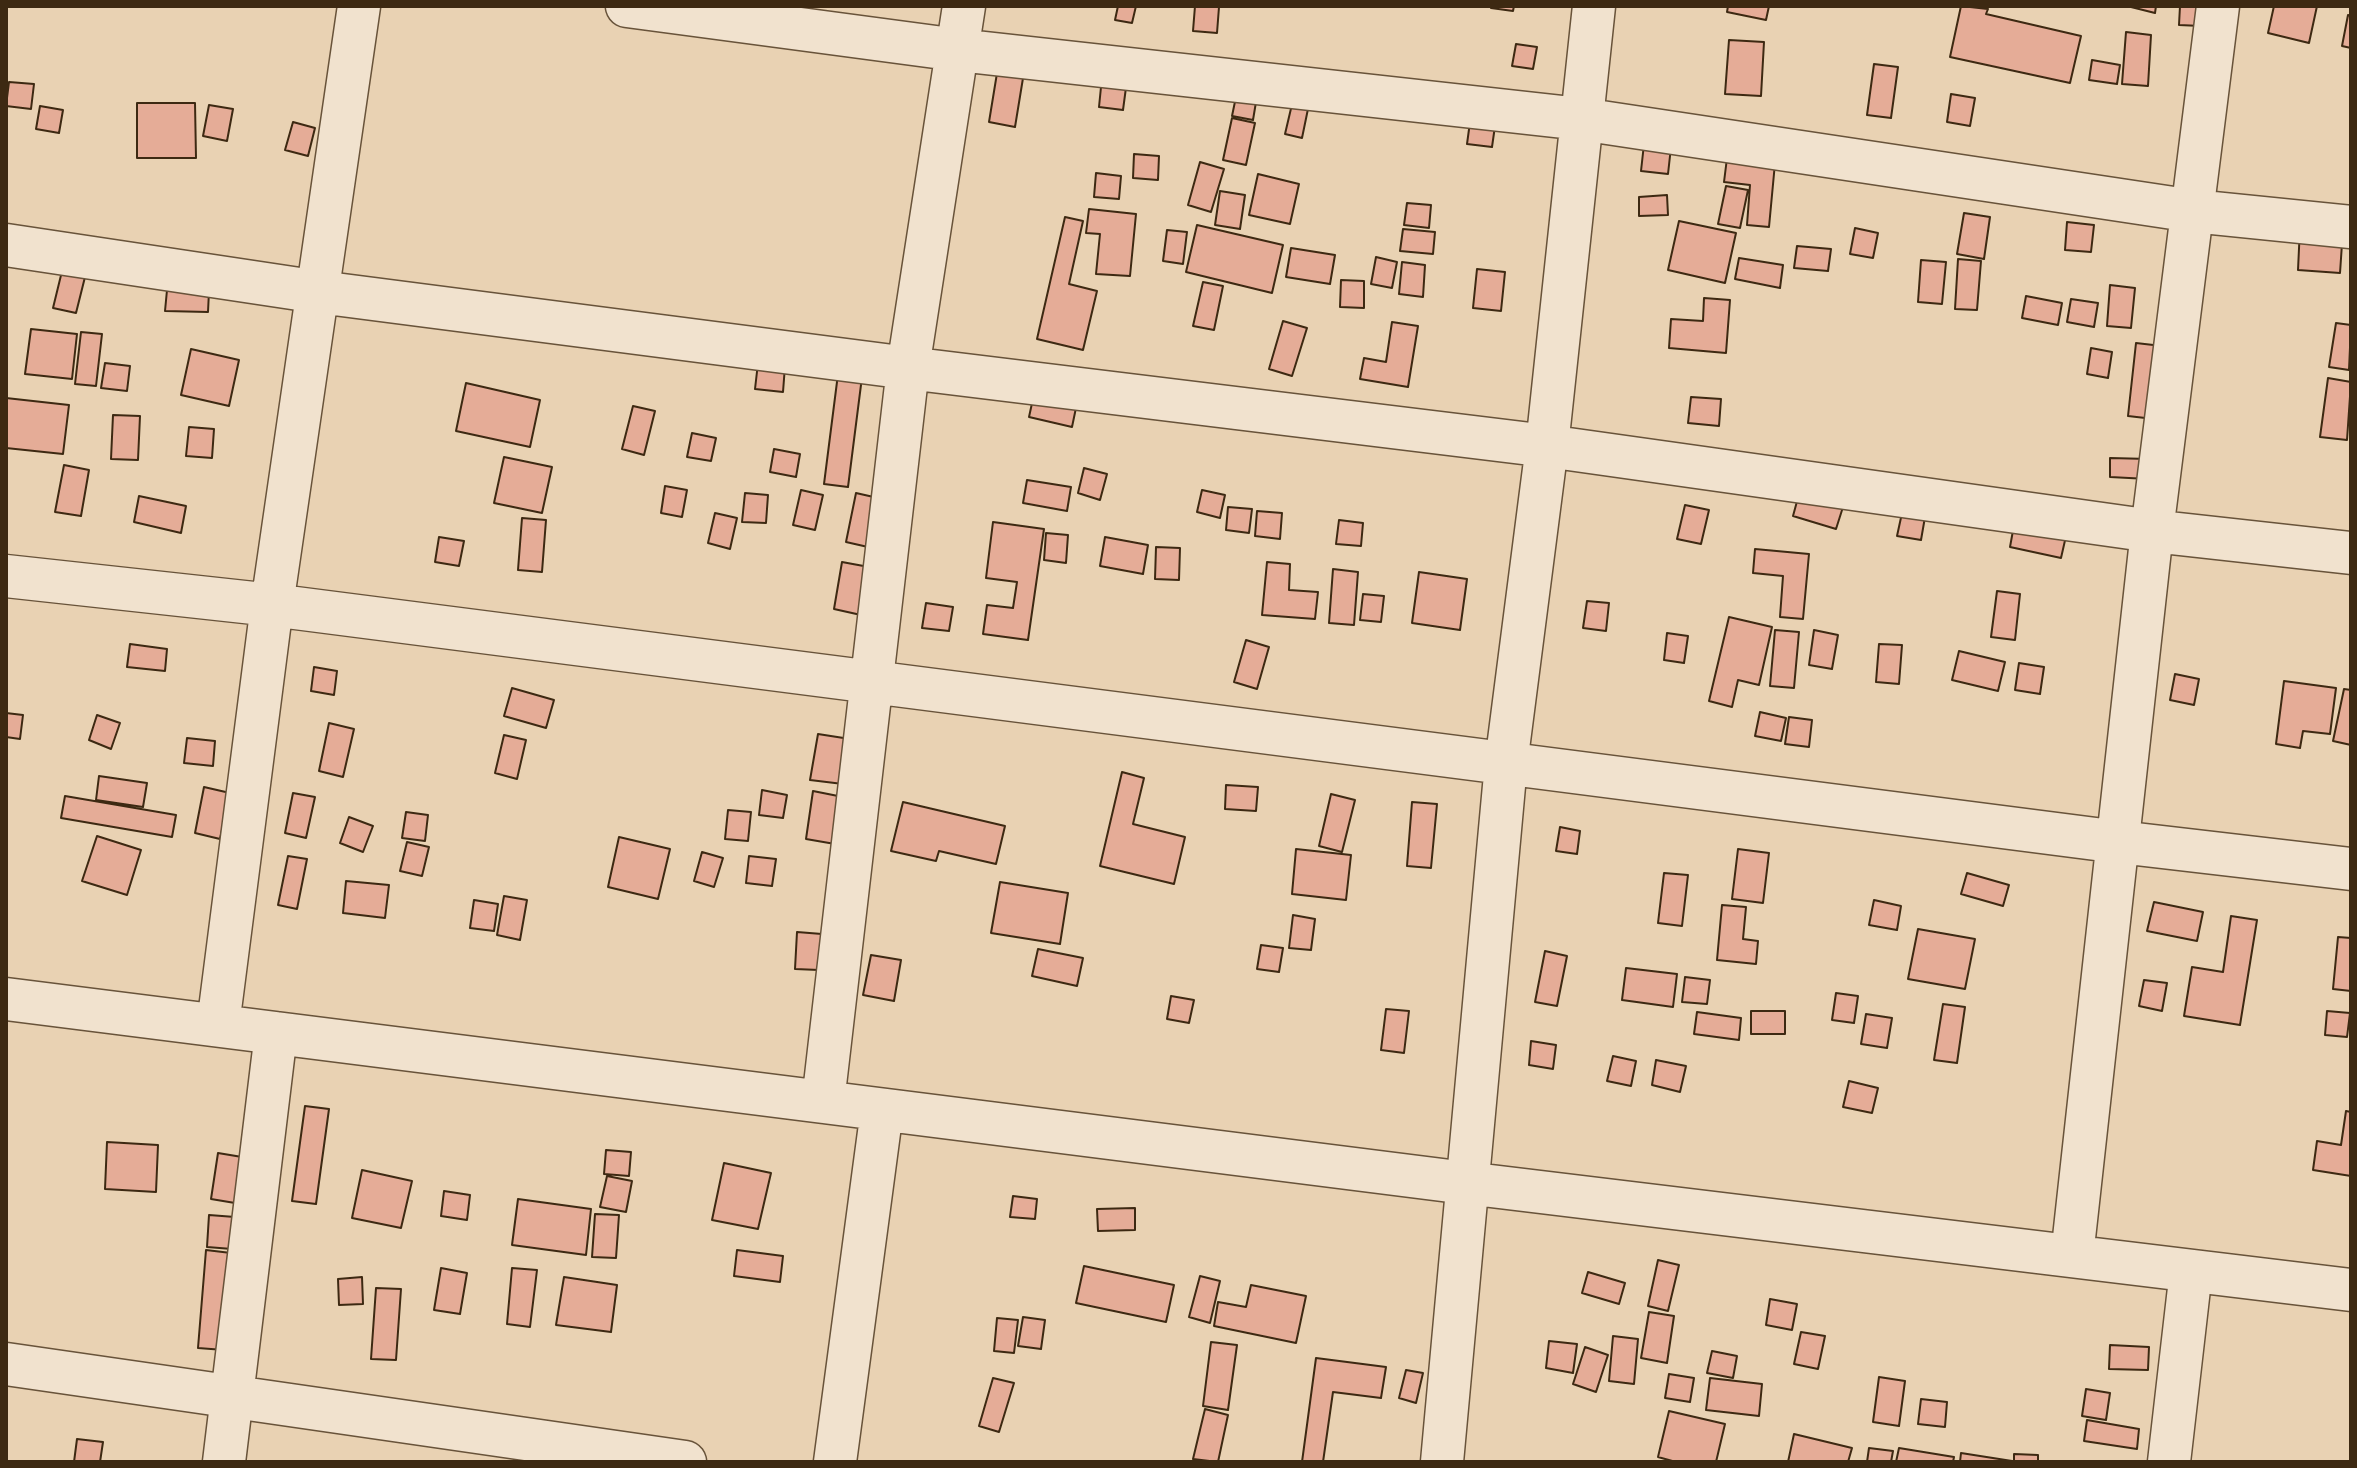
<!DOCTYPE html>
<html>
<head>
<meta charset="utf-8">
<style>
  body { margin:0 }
  #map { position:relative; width:2357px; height:1468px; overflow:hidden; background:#e9d2b3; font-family:Cardo,serif }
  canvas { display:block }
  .frame { position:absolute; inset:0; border:8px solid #3d2912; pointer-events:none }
</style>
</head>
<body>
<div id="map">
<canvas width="2357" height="1468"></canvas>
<div class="frame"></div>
</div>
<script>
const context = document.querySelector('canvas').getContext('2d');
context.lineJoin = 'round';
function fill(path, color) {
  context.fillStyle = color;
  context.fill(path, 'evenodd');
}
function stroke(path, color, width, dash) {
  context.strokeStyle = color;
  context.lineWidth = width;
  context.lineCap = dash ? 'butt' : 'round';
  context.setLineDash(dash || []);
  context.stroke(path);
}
const building = new Path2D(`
  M1118,6H1136L1132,23L1115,20Z
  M1195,6L1219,7L1217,33L1193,31Z
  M1491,6H1514L1513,11L1491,8Z
  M1728,6H1769L1766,20L1727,12Z
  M1961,6L1988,9L1986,14L2081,36L2070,83L1950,57Z
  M2127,6H2156L2155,13Z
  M2180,6H2202L2201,26L2179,25Z
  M2274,6H2317L2309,43L2268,33Z
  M2348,15L2351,16V48L2342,46Z
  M2126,32L2151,35L2148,86L2122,84Z
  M1729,40L1764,42L1761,96L1725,94Z
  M1516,44L1537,47L1533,69L1512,66Z
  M2092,60L2120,65L2117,84L2089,80Z
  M1874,64L1898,67L1891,118L1867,115Z
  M998,67L1024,72L1015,127L989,122Z
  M1102,77L1127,80L1123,110L1099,107Z
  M9,82L34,84L31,109L6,106Z
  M1237,92L1257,96L1253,120L1232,116Z
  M1951,94L1975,98L1970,126L1947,122Z
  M1293,100L1309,104L1302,138L1285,134Z
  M137,103H195L196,158H137Z
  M209,105L233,109L227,141L203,136Z
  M40,106L63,110L59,133L36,129Z
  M1232,118L1255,123L1246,165L1223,160Z
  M293,122L315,128L308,156L285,150Z
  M1470,122L1495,126L1492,147L1467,144Z
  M1644,144L1671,147L1668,174L1641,171Z
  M1134,154L1159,156L1158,180L1133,178Z
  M1727,158L1775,163L1769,227L1747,225L1750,185L1724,182Z
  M1200,162L1224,169L1211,212L1188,205Z
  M1096,173L1121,176L1119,199L1094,197Z
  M1258,174L1299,184L1290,224L1249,215Z
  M1726,186L1748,190L1740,228L1718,224Z
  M1220,191L1245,195L1240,229L1215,225Z
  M1667,195L1668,215L1639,216V197Z
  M1407,203L1431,205L1429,228L1404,225Z
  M1089,209L1136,214L1130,276L1096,274L1100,234L1086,233Z
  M1964,213L1990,217L1984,259L1957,254Z
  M1065,217L1083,221L1069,284L1097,291L1083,350L1037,339Z
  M1679,221L1736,233L1725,283L1668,270Z
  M2067,222L2094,225L2091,252L2065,250Z
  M1197,225L1283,245L1272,293L1186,272Z
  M2300,227L2343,229L2340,273L2298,270Z
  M1855,228L1878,233L1873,258L1850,254Z
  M1403,229L1435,232L1433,254L1400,251Z
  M1167,230L1187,232L1183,264L1163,261Z
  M1797,246L1831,249L1828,271L1794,268Z
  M1291,248L1335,255L1330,284L1286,277Z
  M1376,257L1397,262L1392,288L1371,284Z
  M1739,258L1783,265L1780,288L1735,279Z
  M1958,259L1981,261L1977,310L1955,309Z
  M1921,260L1946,262L1942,304L1918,302Z
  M1402,262L1425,265L1423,297L1399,294Z
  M63,267L86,273L76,313L53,308Z
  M1477,269L1505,272L1501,311L1473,308Z
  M1341,280L1364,281V308L1340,307Z
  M1203,282L1223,286L1214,330L1193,326Z
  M2110,285L2135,288L2131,328L2107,326Z
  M167,290L209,291L208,312L165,311Z
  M2026,296L2062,303L2058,325L2022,318Z
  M1704,298L1730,300L1726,353L1669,348L1671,319L1703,321Z
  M2071,299L2098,303L2094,327L2067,322Z
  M1283,321L1307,328L1292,376L1269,369Z
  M1392,322L1418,326L1408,387L1360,379L1364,358L1386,362Z
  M2336,323L2351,325L2349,370L2329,367Z
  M31,329L77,334L72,379L25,374Z
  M81,332L102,334L96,386L75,384Z
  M2136,343L2162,346L2154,419L2128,416Z
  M2091,348L2112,352L2108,378L2087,374Z
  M191,349L239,360L229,406L181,395Z
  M105,363L130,366L127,391L101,388Z
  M758,363L785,366L783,392L755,389Z
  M838,374L862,377L848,487L824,484Z
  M2328,378L2351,382L2347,440L2320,437Z
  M466,383L540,400L530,447L456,431Z
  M1034,394L1077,403L1072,427L1029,417Z
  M1691,397L1721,399L1719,426L1688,423Z
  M6,398L69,405L63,454L6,448Z
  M633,406L655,411L644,455L622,449Z
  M113,415L140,416L138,460L111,459Z
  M189,427L214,429L212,458L186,456Z
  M692,433L716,438L711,461L687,457Z
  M774,449L800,454L796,477L770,472Z
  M504,457L552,467L542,513L494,503Z
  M2110,458L2149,459L2148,479L2110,477Z
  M64,465L89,470L81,516L55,512Z
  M1084,468L1107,474L1100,500L1078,493Z
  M1027,480L1071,487L1067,511L1023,503Z
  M665,486L687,490L682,517L661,513Z
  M801,490L823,495L815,530L793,525Z
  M1202,490L1225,495L1220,518L1197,512Z
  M745,493L768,495L766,523L742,522Z
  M856,493L878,498L868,547L846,542Z
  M1799,494L1843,507L1836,529L1793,516Z
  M139,496L186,506L181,533L134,522Z
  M1685,505L1709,510L1701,544L1677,539Z
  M1228,507L1252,509L1249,533L1226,530Z
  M1257,511L1282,513L1280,539L1255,536Z
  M715,513L737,518L730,549L708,543Z
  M1902,513L1925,517L1921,540L1897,536Z
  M522,518L546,520L542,572L518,570Z
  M1339,520L1363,523L1361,546L1336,544Z
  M993,522L1044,529L1028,640L983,634L987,605L1013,608L1017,582L986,578Z
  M2014,525L2066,536L2061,558L2010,547Z
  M1046,533L1068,535L1066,563L1044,560Z
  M439,537L464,541L459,566L435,562Z
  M1105,537L1148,545L1143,574L1100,566Z
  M1156,547L1180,548L1179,580L1155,579Z
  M1755,549L1809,554L1803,619L1780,617L1783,576L1753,573Z
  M842,562L869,567L861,615L834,609Z
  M1267,562L1290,564L1289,590L1318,592L1315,619L1262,615Z
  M1333,569L1358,572L1354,625L1329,623Z
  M1419,572L1467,579L1460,630L1412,623Z
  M1997,591L2020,594L2015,640L1991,637Z
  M1363,594L1384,596L1381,622L1360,620Z
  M1587,601L1609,603L1606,631L1583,628Z
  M926,603L953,607L949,631L922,628Z
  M1729,617L1772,627L1759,685L1738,680L1732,707L1709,701Z
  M1775,630L1799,632L1794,688L1770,686Z
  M1814,630L1838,635L1832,669L1809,665Z
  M1667,633L1688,636L1684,663L1664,660Z
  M1246,640L1269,647L1257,689L1234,682Z
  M130,644L167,649L165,671L127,667Z
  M1879,644L1902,645L1899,684L1876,682Z
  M1959,651L2005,662L1998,691L1952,680Z
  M2019,663L2044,667L2040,694L2015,690Z
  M314,667L337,671L334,695L311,691Z
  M2175,674L2199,679L2194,705L2170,700Z
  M2284,681L2336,688L2330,734L2303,731L2300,748L2276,744Z
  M512,688L554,700L546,728L504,716Z
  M2344,689L2351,690V745L2333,741Z
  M1760,712L1786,718L1781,741L1755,736Z
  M6,713L23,715L20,739L6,737Z
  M97,715L120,723L111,749L89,740Z
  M1789,717L1812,720L1809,747L1785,744Z
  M329,723L354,729L343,777L319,771Z
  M818,734L850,739L843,784L810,780Z
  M504,735L526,740L517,779L495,773Z
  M187,738L215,741L213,766L184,763Z
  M1122,772L1144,778L1133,824L1185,837L1174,884L1100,866Z
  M99,776L147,783L143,807L96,800Z
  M1226,785L1258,787L1256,811L1225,809Z
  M204,787L230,793L220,839L195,833Z
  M762,790L787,795L783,818L759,815Z
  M813,791L843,797L835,844L806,839Z
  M293,793L315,797L306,838L285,833Z
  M1331,794L1355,800L1342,852L1319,846Z
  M65,796L176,815L172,837L61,818Z
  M903,802L1005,826L996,864L939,851L936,861L891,851Z
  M1412,802L1437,804L1431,868L1407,866Z
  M728,810L751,812L748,841L725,839Z
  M406,812L428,815L425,841L402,838Z
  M349,817L373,826L363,852L340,843Z
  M1560,827L1580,831L1577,854L1556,851Z
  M97,836L141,850L127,895L82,881Z
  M619,837L670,849L658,899L608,887Z
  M407,842L429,847L422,876L400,871Z
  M1296,849L1351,855L1346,900L1292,894Z
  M1738,849L1769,853L1763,903L1732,899Z
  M702,852L723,858L714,887L694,881Z
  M288,856L307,859L297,909L278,905Z
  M749,856L776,859L772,886L746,883Z
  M1664,873L1688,875L1682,926L1658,923Z
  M1967,873L2009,885L2003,906L1961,894Z
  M346,881L389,885L385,918L343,913Z
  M1000,882L1068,893L1060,944L991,933Z
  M504,896L527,900L520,940L497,935Z
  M474,900L498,904L494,931L470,928Z
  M1874,900L1901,906L1897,930L1869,925Z
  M2154,902L2203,912L2197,941L2147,931Z
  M1722,905L1746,907L1743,939L1758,941L1756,964L1717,960Z
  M1293,915L1315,919L1311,950L1289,948Z
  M2231,916L2257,920L2240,1025L2184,1016L2192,967L2223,972Z
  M1918,929L1975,939L1965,989L1908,979Z
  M797,932L822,934L819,970L795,969Z
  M2338,937L2351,938V991L2333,989Z
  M1261,945L1283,948L1279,972L1257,969Z
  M1038,949L1083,958L1077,986L1032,976Z
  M1545,951L1567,956L1557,1006L1535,1002Z
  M871,955L901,960L894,1001L863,995Z
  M1626,968L1677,974L1673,1007L1622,1000Z
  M1685,977L1710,980L1707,1004L1682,1002Z
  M2144,980L2167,983L2162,1011L2139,1006Z
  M1836,993L1858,996L1854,1023L1832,1020Z
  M1171,996L1194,1000L1189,1023L1167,1019Z
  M1943,1004L1965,1007L1957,1063L1934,1060Z
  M1386,1009L1409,1011L1404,1053L1381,1050Z
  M1751,1011H1785V1034H1751Z
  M2327,1011L2350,1013L2347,1037L2325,1035Z
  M1697,1012L1741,1018L1739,1040L1694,1034Z
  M1866,1014L1892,1018L1887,1048L1861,1044Z
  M1531,1041L1556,1045L1553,1069L1529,1065Z
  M1613,1056L1636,1061L1631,1086L1607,1081Z
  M1656,1060L1686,1066L1680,1092L1652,1085Z
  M1849,1081L1878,1088L1872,1113L1843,1107Z
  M305,1106L329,1109L316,1204L292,1201Z
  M2346,1111L2351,1112V1176L2313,1170L2317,1141L2341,1145Z
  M107,1142L158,1145L156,1192L105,1189Z
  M606,1150L631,1152L629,1176L604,1174Z
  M218,1153L242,1157L235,1203L211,1199Z
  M724,1163L771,1173L758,1229L712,1220Z
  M362,1170L412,1181L401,1228L352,1218Z
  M607,1176L632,1181L626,1212L600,1207Z
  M444,1191L470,1195L467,1220L441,1216Z
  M1013,1196L1037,1199L1035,1219L1010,1217Z
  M518,1199L591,1209L586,1255L512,1245Z
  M1135,1208V1230L1098,1231L1097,1209Z
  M595,1214L619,1215L616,1258L592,1257Z
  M209,1215L235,1217L232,1249L207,1247Z
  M206,1250L231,1253L224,1350L198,1348Z
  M737,1250L783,1256L780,1282L734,1276Z
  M1658,1260L1679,1265L1668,1311L1648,1306Z
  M1084,1266L1174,1285L1166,1322L1076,1303Z
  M441,1268L467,1273L460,1314L434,1310Z
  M512,1268L537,1270L530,1327L507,1324Z
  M1588,1272L1625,1283L1619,1304L1582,1293Z
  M1200,1276L1220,1281L1210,1323L1189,1317Z
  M362,1277L363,1304L339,1305L338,1279Z
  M564,1277L617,1285L611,1332L556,1325Z
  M1251,1285L1306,1296L1296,1343L1214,1326L1218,1302L1246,1307Z
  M376,1288L401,1289L396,1360L371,1359Z
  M1770,1299L1797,1304L1792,1330L1766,1325Z
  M1649,1312L1674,1316L1667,1363L1641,1358Z
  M1023,1317L1045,1320L1041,1349L1018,1346Z
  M997,1318L1018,1320L1014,1353L994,1351Z
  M1801,1332L1825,1336L1818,1369L1794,1364Z
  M1613,1336L1638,1339L1634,1384L1609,1381Z
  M1549,1341L1577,1344L1573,1373L1546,1368Z
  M1211,1342L1237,1345L1228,1410L1203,1406Z
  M2110,1345L2149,1347L2148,1370L2109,1369Z
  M1585,1347L1608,1355L1596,1392L1573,1384Z
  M1712,1351L1737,1356L1733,1378L1707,1373Z
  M1316,1358L1386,1367L1381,1398L1333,1392L1323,1462H1302Z
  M1406,1370L1423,1373L1416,1403L1399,1398Z
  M1669,1374L1694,1378L1690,1402L1665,1398Z
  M1879,1377L1905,1381L1899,1426L1873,1422Z
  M993,1378L1014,1383L999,1432L979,1426Z
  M1710,1378L1762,1384L1759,1416L1706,1410Z
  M2086,1389L2110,1393L2106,1420L2082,1416Z
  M1921,1399L1947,1402L1945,1427L1918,1424Z
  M1205,1409L1228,1415L1218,1462L1193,1459Z
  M1669,1411L1725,1424L1716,1462H1676L1658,1457Z
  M2087,1420L2139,1429L2137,1449L2084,1441Z
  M1794,1434L1852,1448L1848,1462H1788Z
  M77,1439L103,1442L100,1462H74Z
  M1869,1448L1893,1451L1891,1462H1867Z
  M1899,1448L1954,1457L1953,1462H1896Z
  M1961,1453L2012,1461V1462H1960Z
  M2014,1454L2038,1455V1462H2014Z`);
fill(building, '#e5ac97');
stroke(building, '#3d2912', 2);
const street = new Path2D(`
  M627,6L958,50L1581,119L2193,211L2351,227
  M6,245L319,292L908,368L1547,446L2152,531L2351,553
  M6,576L272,605L2119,842L2351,869
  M6,999L1466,1183L2351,1290
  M218,1025L272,605L359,6
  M823,1102L908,368L964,6
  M2072,1256L2152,531L2218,6
  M6,1364L685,1462
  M224,1462L276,1033
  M835,1462L882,1110
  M1442,1462L1506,764L1547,446L1594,6
  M2169,1462L2191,1271`);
stroke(street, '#68533a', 45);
stroke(street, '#f1e2ce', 42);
</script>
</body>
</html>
